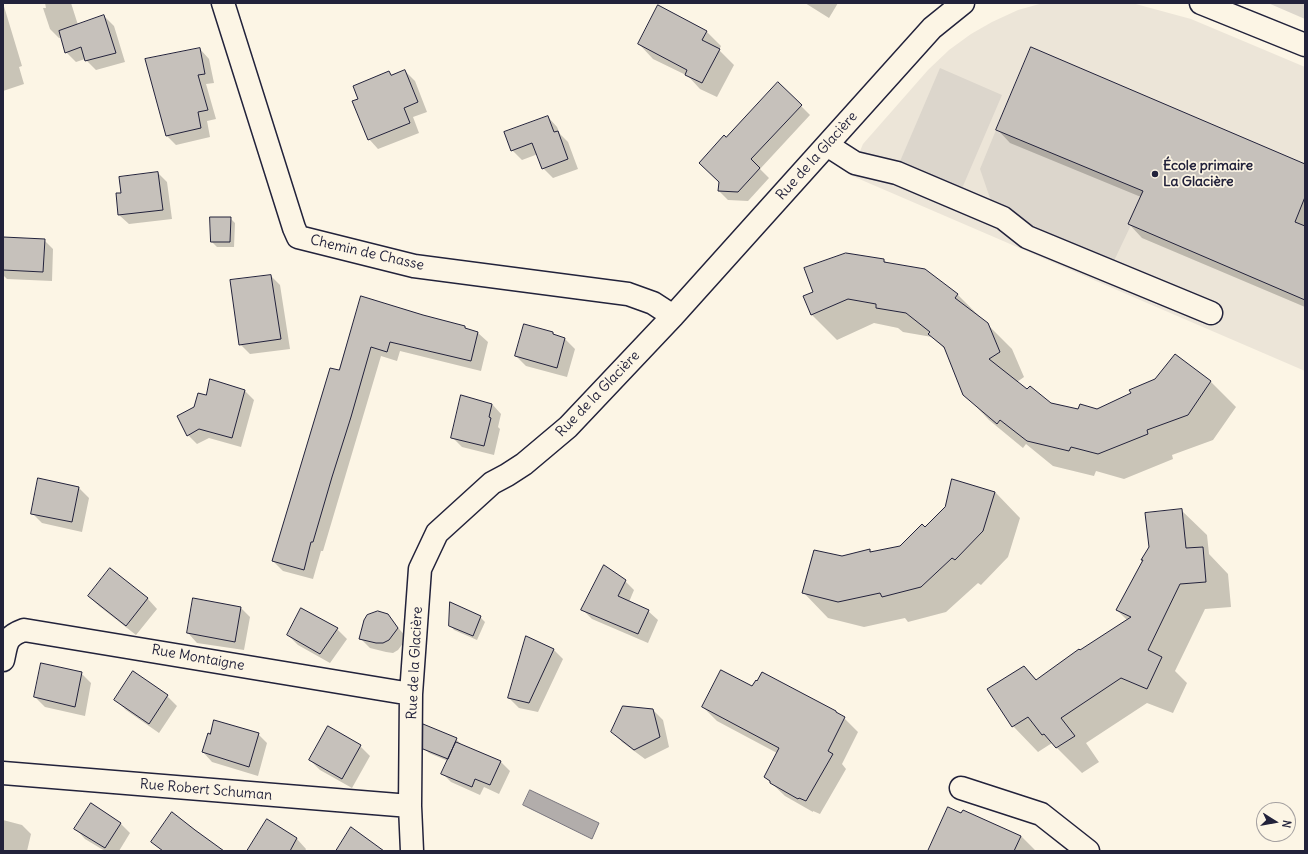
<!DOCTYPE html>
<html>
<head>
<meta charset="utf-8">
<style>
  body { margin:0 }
  #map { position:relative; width:1308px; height:854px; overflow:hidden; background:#fcf5e5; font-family:Delius,sans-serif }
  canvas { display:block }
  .frame { position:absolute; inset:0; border:4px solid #22223b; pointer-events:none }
  .north { position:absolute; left:1256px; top:802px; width:40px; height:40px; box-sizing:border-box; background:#fcf5e5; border:1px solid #a5a1a1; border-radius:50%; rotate:101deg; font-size:11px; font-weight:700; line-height:16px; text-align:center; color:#22223b }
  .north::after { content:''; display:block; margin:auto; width:14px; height:18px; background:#22223b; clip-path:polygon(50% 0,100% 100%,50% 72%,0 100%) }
</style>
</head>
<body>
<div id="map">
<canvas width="1308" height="854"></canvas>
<div class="frame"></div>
<div class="north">N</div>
</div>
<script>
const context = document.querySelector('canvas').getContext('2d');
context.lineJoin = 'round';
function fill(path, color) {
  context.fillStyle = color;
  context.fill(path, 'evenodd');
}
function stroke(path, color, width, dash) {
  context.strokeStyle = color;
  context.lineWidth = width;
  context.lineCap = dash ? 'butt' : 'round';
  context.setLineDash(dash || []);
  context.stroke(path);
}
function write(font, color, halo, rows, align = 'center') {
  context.font = font + ' Delius,sans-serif';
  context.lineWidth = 3.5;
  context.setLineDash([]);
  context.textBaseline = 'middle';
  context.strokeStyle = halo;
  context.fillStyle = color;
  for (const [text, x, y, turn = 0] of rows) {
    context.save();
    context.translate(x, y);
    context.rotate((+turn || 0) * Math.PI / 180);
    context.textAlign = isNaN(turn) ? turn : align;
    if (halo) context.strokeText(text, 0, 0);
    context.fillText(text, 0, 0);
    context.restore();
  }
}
fill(new Path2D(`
  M1043,3H1132L1191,19L1305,67V371L850,175L863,144L928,70L949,50L971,34L992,22L1018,10Z`), '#ece5d8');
fill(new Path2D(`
  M1268,3H1305V19Z
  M940,68L1002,95L960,193L898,166Z
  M996,130L1143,191L1128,224L1131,225L1112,265L1056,236L1035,230L1026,224L1008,208L991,201L980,169Z`), '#dcd6cc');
const water = new Path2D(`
  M530,790L599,823L592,839L523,805Z`);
fill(water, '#b2adab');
stroke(water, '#78757e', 1);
fill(new Path2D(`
  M3,3L22,66L19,67L24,84L3,91Z
  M45,3H71L78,25L104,16L114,26L125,62L96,70L85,59L76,62L66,52L62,37L59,38L50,29L43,8H46Z
  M805,3H838L829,18Z
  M659,6L707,32L721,46L719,50L734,65L717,97L700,89L688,76L653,59L639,44Z
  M200,49L209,59L214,83L206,84L216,119L207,121L210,137L176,145L167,136Z
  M405,71L415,81L427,112L413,117L419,133L378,149L369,139L359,99L389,72L393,76Z
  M778,83L810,115L760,169L769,178L748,201L728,200L719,191L726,138Z
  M548,117L557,127L560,134L568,142L578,169L553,178L543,168L538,154L522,160L512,150Z
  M997,129L1305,165V307L1142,238L1129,224L1141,197L1010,143Z
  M158,173L167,182L172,219L129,224L119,215L118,194H122Z
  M230,218L235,223L234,247H217L212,242Z
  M3,238L44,240L53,249L52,281L7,279L3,275Z
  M884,260L888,264L925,270L958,295L1012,349L1024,377L1017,382L1027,390L1051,403L1078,410H1097L1132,394L1156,380L1175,356L1211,382L1236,407L1213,440L1172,455L1173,459L1124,479L1096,471L1094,476L1053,466L1026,444L1023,448L989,420L964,394L948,352L932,337L903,332L898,328L874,323L837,340L812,315L805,297Z
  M271,276L280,285L290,349L250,354L240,344Z
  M362,297L423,315L465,327L468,330L478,333L488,342L481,371L400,351L397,361L381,356L323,551H321L313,579L283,571L273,561L339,372Z
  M553,333L557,337L565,339L575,349L567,377L526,366L516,356Z
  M211,381L245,391L254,400L241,447L209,438L197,444L188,435L207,396Z
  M492,404L501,414L498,427L500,429L494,455L462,447L452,437Z
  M39,479L79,488L89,498L82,532L42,523L32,513Z
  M953,480L995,492L1020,518L1008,557L981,585L978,583L946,612L908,622L905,618L864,627L828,618L803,592L842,557L869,550L872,552L901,546L926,528L946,508Z
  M1181,510L1207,535L1209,554L1228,574L1231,607L1205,609L1175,671L1187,683L1173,713L1147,703L1086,743L1099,762L1082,773L1052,743L1038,752L1013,726L1024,667L1037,680L1127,620L1117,610Z
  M110,569L148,599L157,609L136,635L99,606L89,596Z
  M625,581L634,590L629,602L648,611L658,620L648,643L592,619L582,609Z
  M240,607L250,617L244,650L197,643L188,633Z
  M387,615L407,638L398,650L393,653L386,652L370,648L360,638Z
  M480,617L485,622L477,640L454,630L450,625Z
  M337,629L347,639L330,663L298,645L288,635Z
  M553,649L563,659L538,712L519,708L509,698Z
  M81,673L91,683L85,716L45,707L35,697Z
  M753,688L844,718L858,732L842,764L846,769L820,814L813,811V812L785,796L765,777L777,753L717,721L703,707Z
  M167,696L177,706L159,733L126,710L116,700Z
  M653,710L663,720L669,747L645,759L622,742L613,732Z
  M258,734L267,743L258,776L212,762L203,752Z
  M456,739L461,744V745L501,762L510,771L499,794L484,787L480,795L451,782L442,773L448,761L429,753L424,748Z
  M360,746L370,756L352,788L320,770L310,760Z
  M962,814L1021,836L1036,851H929Z
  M3,820L22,825L31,834L27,851H3Z
  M267,820L297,839L306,849L305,851H253Z
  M120,823L130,833L119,851H105L85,839L76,829Z`), '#0003');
const building = new Path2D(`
  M658,5L707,31L702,40L720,49L702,83L685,75L687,70L638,44Z
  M104,15L116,53L85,61L81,47L65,53L59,31Z
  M1031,47L1305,164V197L1295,222L1305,226V300L1128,224L1143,191L996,130Z
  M200,48L205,74L198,75L208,110L198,112L201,128L166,136L145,59Z
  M405,70L418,102L404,108L410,123L368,140L352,101L358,99L353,86L389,71L391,75Z
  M778,82L802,105L751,159L760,168L738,192L718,191L719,182L699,163L724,135L726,137Z
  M548,116L554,132L558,131L568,159L542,169L532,143L511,151L504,132Z
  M158,172L163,210L118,215L116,193H121L119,177Z
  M210,217H231L230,242H211Z
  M3,237L45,239L43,272L3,270Z
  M846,253L884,259V262L925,269L958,294L955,298L988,323L1000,352L989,359L1027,389L1030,386L1051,403L1078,409L1080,404L1097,409L1131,393L1129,390L1155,379L1175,354L1211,381L1188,415L1147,430L1148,434L1098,454L1071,447L1069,451L1027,441L1000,420L997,424L963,395L944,347L928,334L930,332L906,313L876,308V304L848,299L811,315L803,296L813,292L804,268Z
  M271,275L281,339L239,345L230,280Z
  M361,296L423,315L465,326V328L478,332L471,361L390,342L387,352L371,347L351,417L332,477L313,542H311L304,570L272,561L330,368L339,370Z
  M524,324L553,332V334L565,338L557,368L515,356Z
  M210,379L245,390L232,438L199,429L187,436L177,416L194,407L198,393L206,395Z
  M461,395L492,404L489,417L491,418L484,446L451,438Z
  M38,478L79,487L72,522L31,514Z
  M952,479L995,492L983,531L955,560L952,558L921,587L882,597L880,593L838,602L802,593L814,550L842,556L870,549V552L900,546L922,524L925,527L945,507Z
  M1182,509L1186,548L1203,547L1206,582L1180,584L1148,650L1162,657L1147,689L1121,678L1061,718L1075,736L1056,748L1044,734L1042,735L1028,717L1012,727L987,689L1024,666L1036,680L1079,649L1080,650L1131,617L1116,610L1143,560H1141L1149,547L1145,513Z
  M604,565L626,580L618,596L649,610L638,634L581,610Z
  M110,568L148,598L126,626L88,596Z
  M193,598L241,607L235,642L187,633Z
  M450,602L481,616L473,636L449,626Z
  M301,608L338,628L320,654L287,635Z
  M378,611L388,614L398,628L389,640L383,643H376L359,639L364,620L367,615Z
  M526,636L554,649L529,703L508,698Z
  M41,663L82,672L75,707L34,697Z
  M721,670L752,686L756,680L757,681L762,672L836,711V712L845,717L828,751L833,754L806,801L799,798L798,799L770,783V781L764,777L779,748L702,707Z
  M133,671L168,695L149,724L114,700Z
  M623,706L653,709L660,737L634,750L611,732Z
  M214,720L259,733L249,767L202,752L208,733L210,734Z
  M423,724L457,738L448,759L423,749Z
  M328,726L361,745L342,779L309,760Z
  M456,742L501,761L490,785L475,779L472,787L441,774Z
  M91,803L121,823L105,848L74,829Z
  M948,807L961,813L963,810L1021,836L1014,851H928Z
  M172,812L195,830L224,851H163L151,842Z
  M267,819L297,838L290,851H247Z
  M351,827L384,851H336Z`);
fill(building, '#c6c1bb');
stroke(building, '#22223b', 1);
const minor = new Path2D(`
  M223,3L294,228L298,237L414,266L628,294L653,303L673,316
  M1201,3L1305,45
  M827,145L855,163L897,173L1003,218L1027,237L1211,313
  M3,660C7,643 5,637 24,630L411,694
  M3,773L410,806
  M961,788L1041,814L1088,851
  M412,851L410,806L411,694L420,569L437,533L492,483L507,475L524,464L568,427L673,316L932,28L963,3`);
stroke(minor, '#22223b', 25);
stroke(minor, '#fcf5e5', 22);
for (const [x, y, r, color] of [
  [1155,174,4,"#22223b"]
]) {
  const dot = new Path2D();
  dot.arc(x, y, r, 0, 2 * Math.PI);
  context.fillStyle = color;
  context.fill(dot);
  stroke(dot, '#fcf5e5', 1.5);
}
write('14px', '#22223b', '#fcf5e5', [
  ["Rue de la Glacière",817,156,-48],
  ["Chemin de Chasse",367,253,13],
  ["Rue de la Glacière",598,394,-46],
  ["Rue Montaigne",198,658,10],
  ["Rue de la Glacière",415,663,-87],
  ["Rue Robert Schuman",206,790,5]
]);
write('bold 14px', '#22223b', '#fcf5e5', [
  ["École primaire",1163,166],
  ["La Glacière",1163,182]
], 'left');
</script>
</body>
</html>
